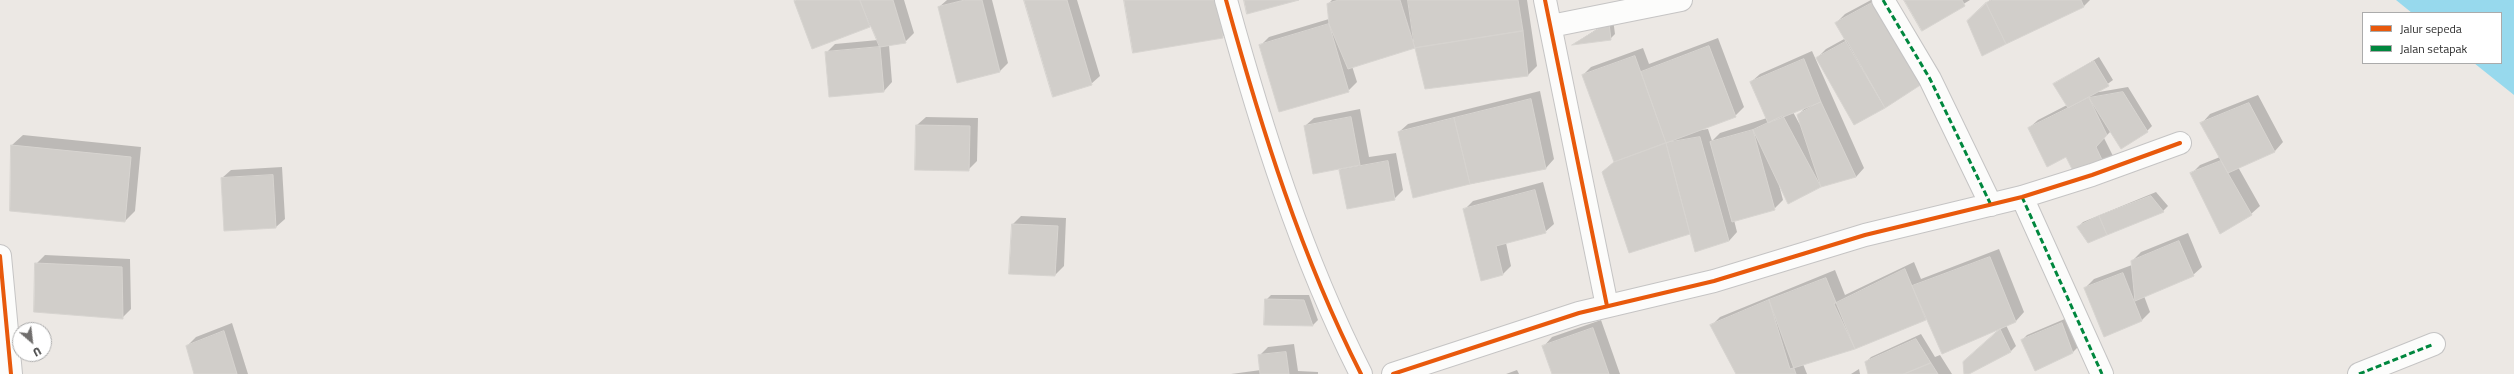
<!DOCTYPE html>
<html>
<head>
<meta charset="utf-8">
<style>
  body { margin:0 }
  #map { position:relative; width:2514px; height:374px; overflow:hidden; background:#ece8e4; font-family:"Titillium Web",sans-serif }
  canvas { display:block }
  .legend { position:absolute; left:2362px; top:12px; width:140px; height:52px; box-sizing:border-box; background:#fff; border:1px solid #ababab; margin:0; padding:5px 7px; list-style:none; font-size:12px; color:#2d2d2d }
  .legend li { display:flex; align-items:center; gap:8px; height:20px }
  .legend b { width:20px; border:1px solid #ababab }
  .north { position:absolute; left:12px; top:322px; width:40px; height:40px; box-sizing:border-box; background:#fff; border:1px solid #ababab; border-radius:50%; rotate:152deg; font-size:11px; font-weight:700; line-height:16px; text-align:center; color:#2d2d2d }
  .north::after { content:''; display:block; margin:auto; width:14px; height:18px; background:#706e6d; clip-path:polygon(50% 0,100% 100%,50% 72%,0 100%) }
</style>
</head>
<body>
<div id="map">
<canvas width="2514" height="374"></canvas>
<ul class="legend">
<li><b style="height:5px;background:#e8590c"></b>Jalur sepeda</li>
<li><b style="height:5px;background:#00873e"></b>Jalan setapak</li>
</ul>
<div class="north">U</div>
</div>
<script>
const context = document.querySelector('canvas').getContext('2d');
context.lineJoin = 'round';
function fill(path, color) {
  context.fillStyle = color;
  context.fill(path, 'evenodd');
}
function stroke(path, color, width, dash) {
  context.strokeStyle = color;
  context.lineWidth = width;
  context.lineCap = dash ? 'butt' : 'round';
  context.setLineDash(dash || []);
  context.stroke(path);
}
fill(new Path2D(`
  M2396,0H2514V95L2474,63H2501V13H2412Z`), '#97d9ed');
fill(new Path2D(`
  M796,0H904L914,33L905,42L889,45L892,82L884,91L826,53L835,44L878,40L871,26L813,47Z
  M947,0H992L1008,63L999,72L939,7Z
  M1025,0H1077L1100,76L1091,84Z
  M1125,0H1227L1231,28L1222,37Z
  M1332,0H1527L1537,66L1528,75L1426,88L1416,47L1352,66L1357,82L1348,91L1261,45L1269,37L1329,19L1328,4Z
  M1871,0H1884L1854,123L1817,58L1826,49L1846,38L1836,23L1845,14Z
  M1905,0H1970L1922,29Z
  M1990,0H2090L2084,6L2005,43L1969,21Z
  M1613,19L1615,34L1610,39L1575,43Z
  M1718,38L1744,107L1735,116L1701,130L1708,129L1712,141L1720,133L1767,118L1751,82L1760,74L1812,51L1864,168L1856,177L1820,186L1779,185L1783,200L1774,209L1734,220L1737,232L1729,241L1690,232L1629,252L1603,172L1615,161L1583,75L1591,67L1643,48L1649,64ZM1807,106L1798,115L1800,125L1793,112Z
  M2099,57L2113,80L2098,91L2099,92L2128,87L2152,126L2147,131H2111L2104,138L2113,156L2078,178L2067,156L2029,128L2038,120L2067,105L2054,84Z
  M1540,91L1554,159L1546,168L1414,196L1399,132L1408,124Z
  M2258,95L2283,142L2275,151L2238,167L2260,206L2251,214L2191,174L2200,165L2220,157L2202,123L2210,114Z
  M1360,109L1369,157L1396,153L1403,190L1394,199L1348,208L1340,168L1305,126L1314,118Z
  M926,117L978,118L977,161L968,170L917,125Z
  M23,135L141,147L135,211L125,221L12,145Z
  M282,167L285,219L276,227L225,230L222,178L231,170Z
  M1543,182L1554,224L1545,232L1506,243L1511,266L1503,274L1482,280L1464,210L1473,201Z
  M2156,192L2168,206L2163,211L2088,242L2078,227L2083,222Z
  M1021,216L1066,218L1064,266L1055,275L1013,224Z
  M2188,233L2202,267L2193,275L2144,296L2150,312L2142,320L2104,335L2085,288L2094,279L2132,265V261L2141,252Z
  M1999,249L2024,312L2016,321L2006,325L2016,346L2011,351L1967,374H1965L1969,357L2003,327L1927,319L1855,348L1803,364L1807,374H1737L1712,325L1720,317L1835,270L1845,295L1914,262L1921,279Z
  M45,255L130,259L131,309L122,318L36,264Z
  M1271,295H1309L1318,320L1313,325L1265,324L1266,300Z
  M2067,318L2078,347L2073,352L2022,340L2027,335Z
  M1601,320L1620,374H1554L1544,346L1552,337Z
  M232,323L248,374H195L187,346L196,337Z
  M1921,334L1935,357L1940,355L1952,374H1869L1866,362L1871,357Z
  M1294,344L1298,371L1318,372V374H1231L1261,370L1259,356L1268,347Z
  M1859,369L1860,374H1851Z
  M1517,370L1519,374H1506Z`), '#0003');
const building = new Path2D(`
  M797,0H860L870,27L812,49L794,1Z
  M860,0H893L906,43L880,47Z
  M965,0H982L1000,72L957,83L938,7Z
  M1024,0H1067L1092,85L1053,97Z
  M1124,0H1217L1223,38L1133,53Z
  M1244,0H1299L1247,14Z
  M1339,0H1400L1415,48L1348,69L1329,24L1327,4Z
  M1408,0H1518L1523,31L1415,48Z
  M1904,0H1962L1965,6L1922,31Z
  M1992,0H2081L2084,7L2006,44L1986,3Z
  M1872,3L1922,84L1885,108L1835,23Z
  M1986,3L2006,44L1982,56L1967,21Z
  M1609,23L1611,40L1572,45Z
  M1329,24L1349,92L1279,112L1259,45Z
  M1523,31L1528,76L1425,89L1415,48Z
  M1847,41L1885,108L1854,125L1816,58Z
  M1709,46L1736,117L1666,143L1641,72Z
  M880,47L884,92L829,97L825,52Z
  M1635,56L1666,143L1614,162L1582,75Z
  M1804,59L1821,102L1768,123L1750,82Z
  M2094,61L2109,86L2068,108L2053,84Z
  M2123,92L2148,132L2121,149L2089,98Z
  M2089,98L2107,135L2096,147L2105,166L2077,179L2066,157L2047,167L2028,128Z
  M1531,99L1546,169L1470,184L1454,118Z
  M1821,102L1856,177L1821,187L1797,115Z
  M2249,103L2275,152L2228,173L2200,123Z
  M1783,116L1821,187L1788,204L1753,130Z
  M1351,117L1360,165L1313,174L1304,126Z
  M1454,118L1470,184L1413,198L1398,132Z
  M916,125L970,126L969,171L915,170Z
  M1753,130L1775,210L1732,222L1710,142Z
  M1700,137L1729,241L1695,252L1666,143Z
  M1666,143L1690,234L1629,253L1602,172L1614,162Z
  M11,145L131,157L125,222L10,211Z
  M1388,161L1395,200L1347,209L1339,170Z
  M2221,161L2252,215L2220,234L2190,173Z
  M273,175L276,228L224,231L221,178Z
  M1535,190L1546,233L1496,246L1503,275L1481,281L1463,209Z
  M2151,196L2164,212L2107,235L2099,216Z
  M2099,216L2107,235L2088,243L2077,227Z
  M1012,224L1058,226L1055,276L1009,274Z
  M2179,241L2194,276L2135,301L2131,261Z
  M1990,257L2016,322L1942,354L1912,286Z
  M35,263L122,267L123,319L34,312Z
  M1905,269L1926,320L1855,349L1834,304Z
  M2123,273L2142,321L2104,337L2084,288Z
  M1826,278L1855,349L1790,369L1769,300Z
  M1265,299L1304,300L1313,326L1264,325Z
  M1769,300L1796,374H1736L1710,325Z
  M2062,323L2073,353L2035,371L2021,340Z
  M1593,328L1609,374H1552L1542,346Z
  M2000,329L2011,352L1969,374H1964L1963,362Z
  M224,331L237,374H194L186,346Z
  M1916,339L1931,363L1904,374H1868L1865,362Z
  M1286,352L1289,374H1260L1258,355Z
  M1931,363L1938,374H1904Z`);
fill(building, '#d1ceca');
stroke(building, '#d7d4d0', 1);
const street = new Path2D(`
  M1226,0C1261,127 1301,256 1361,374
  M1545,0L1607,306
  M1883,0L1930,79L1991,205
  M1551,26L1681,0
  M2022,197L2102,374
  M1393,374L1579,313L1714,281L1865,235L2022,197L2092,175L2180,143
  M2359,374L2434,344`);
const secondary = new Path2D(`
  M0,256L11,374`);
stroke(street, '#c5c4c4', 24);
stroke(secondary, '#c5c4c4', 24);
stroke(street, '#fcfcfb', 22);
stroke(secondary, '#fcfcfb', 22);
stroke(new Path2D(`
  M1883,0L1930,79L1991,205
  M2022,197L2102,374
  M2359,374L2434,344`), '#00873e', 3, [6, 3]);
stroke(new Path2D(`
  M1226,0C1261,127 1301,256 1361,374
  M1545,0L1607,306
  M0,256L11,374
  M1393,374L1579,313L1714,281L1865,235L2022,197L2092,175L2180,143`), '#e8590c', 4);
</script>
</body>
</html>
